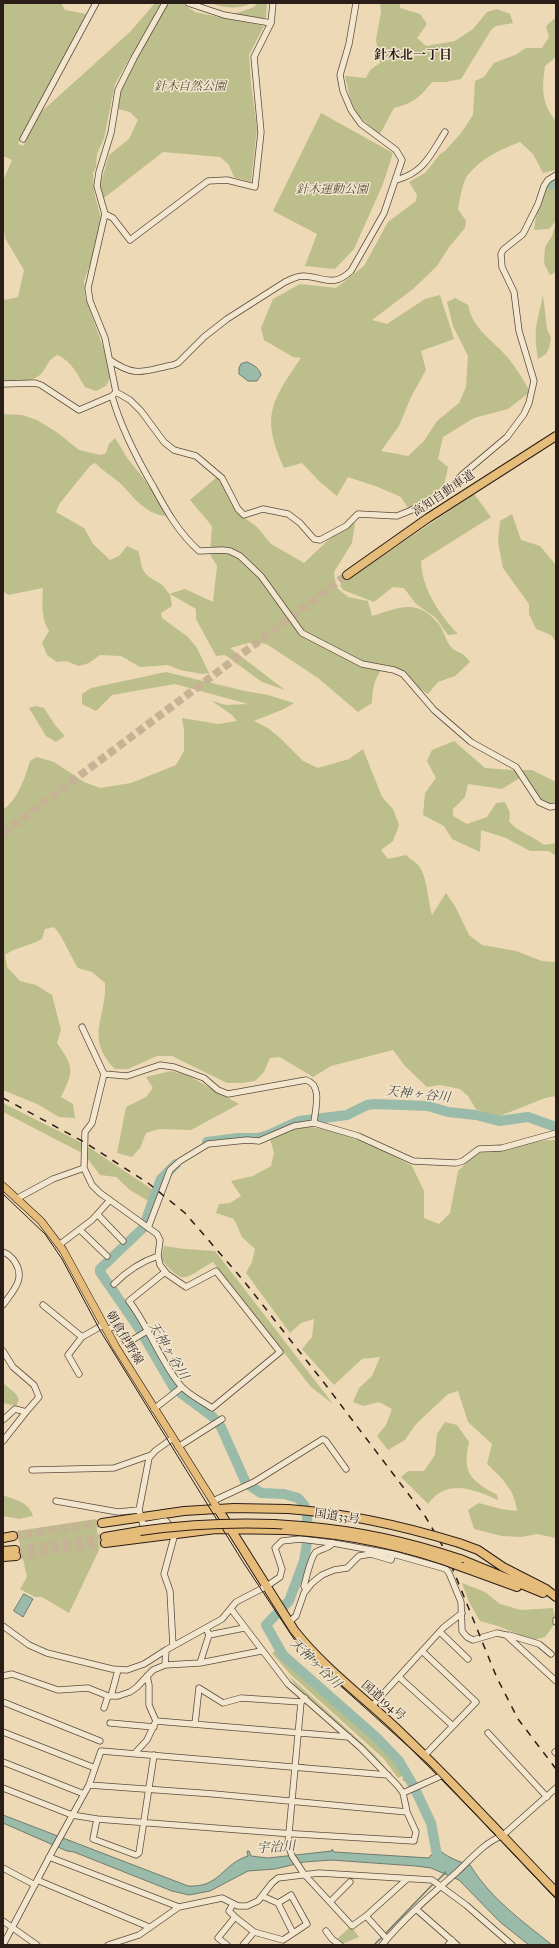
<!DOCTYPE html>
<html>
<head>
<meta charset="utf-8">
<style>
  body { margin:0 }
  #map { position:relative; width:559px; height:1948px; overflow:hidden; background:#edd9b5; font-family:"IM FELL French Canon",serif }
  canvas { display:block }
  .frame { position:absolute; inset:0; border:4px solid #2b1d17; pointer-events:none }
</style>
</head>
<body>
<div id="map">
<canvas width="559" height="1948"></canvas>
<div class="frame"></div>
</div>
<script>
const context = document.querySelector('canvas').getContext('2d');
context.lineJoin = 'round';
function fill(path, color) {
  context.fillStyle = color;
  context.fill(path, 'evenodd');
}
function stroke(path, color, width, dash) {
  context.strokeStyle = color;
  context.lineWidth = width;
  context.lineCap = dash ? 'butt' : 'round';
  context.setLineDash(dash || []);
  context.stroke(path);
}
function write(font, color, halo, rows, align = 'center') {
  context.font = font + ' "IM FELL French Canon","Noto Serif JP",serif';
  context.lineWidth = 3;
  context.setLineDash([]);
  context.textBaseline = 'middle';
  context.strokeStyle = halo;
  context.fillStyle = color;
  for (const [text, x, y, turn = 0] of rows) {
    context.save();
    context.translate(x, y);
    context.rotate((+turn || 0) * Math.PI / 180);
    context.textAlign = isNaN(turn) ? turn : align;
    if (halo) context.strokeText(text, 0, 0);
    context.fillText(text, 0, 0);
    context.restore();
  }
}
fill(new Path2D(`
  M3,3H61L65,10L86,14L18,144L23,146L41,112L131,31L155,3H161L115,84L104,138L97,154L96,167L93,173L94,192L101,218L93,256L84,281L85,296L104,350L110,378L106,386L96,391L85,387C77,374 73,363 58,355C48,359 48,365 42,373C34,382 14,383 3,385V298L5,300L18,297L24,270L5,238L3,222V181L12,160L3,156Z
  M168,3H181L195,12L264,26L249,55L251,84L257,128L251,182L234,177L229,165L220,157L163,152L104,198L100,186L109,155L129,139L138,120L130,112L118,109L121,90L136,59Z
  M209,3H251C236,11 224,7 209,3Z
  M257,3H267L266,17L263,20L234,14L254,7Z
  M380,3H400V8L420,14L427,24L417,38L426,46L455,41L473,29L487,12L497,9L510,14L513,23L496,26L491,30L461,79L445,82H432C420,97 414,103 394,108L380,134C367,125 355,114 350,98C348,91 347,83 345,76L366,78L370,70L380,63L376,40L381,12Z
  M554,19H556V57L545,66C542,88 541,103 556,121V170L543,173L533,154L520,142C501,149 480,159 467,176C462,184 460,199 458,209L466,221L465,228L449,247L437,266L413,289L372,320L387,324L425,299L440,295L454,339L421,351L426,370L411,397L399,426L381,451L408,456L424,441L437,421L459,403L466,387L468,356L453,326L447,302L455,298L468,305C473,330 493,340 508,358C517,369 524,380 530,392L508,409L474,418L443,437L438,459L448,467L443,491L412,514L401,497L378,487L348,477L337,496L320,482L302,463L284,468C261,417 270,403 301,358L293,357L264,340L261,328L273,299L300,284L336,288L364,266L388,222L416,201L417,195L409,182L425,173L440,154L445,151L461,133L473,115L475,81L484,77L494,63L515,55L526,48H542L549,37L546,26Z
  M321,113L393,153L383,184L354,249L335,269L305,266L317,234L273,211Z
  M556,184V221L549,229L534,230C536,216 539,199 545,188Z
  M556,222V272L550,275L544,263L545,247L552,236Z
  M543,295L547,329L551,338L549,348L546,354L538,359C536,349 535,338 536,327C538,316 541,306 543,295Z
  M3,414L22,415L37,420L58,433L79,450L100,455L106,453L109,444L115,438L128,459L164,504L165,516C145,514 133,496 120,483C112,476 103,471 95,463L90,466L60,503L56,512L84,528L93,544L110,560L119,556L127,546L138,551C141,558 140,566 145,573C152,582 161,579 169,594L185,589L213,602L217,566L210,554L212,526L190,500L217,477L221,482L228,497L242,516L257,527L271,544L304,563L340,529L355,523L352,543L334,572L336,587L348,597L368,601L372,616C398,608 416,598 437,622C444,629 445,640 451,647C457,654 462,650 470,662L455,676L438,682L428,694L402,677L387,664C374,677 373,685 372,703L358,712L318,678L268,645L256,641L230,648L285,690L262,682L225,655L216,656L196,619V609L170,594L172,606L161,613L162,618L188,637L197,648L209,673L202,674L180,670L168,665L140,667L121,656L100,655L89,663L79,666L66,661L57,662L47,655L42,643L49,631C41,619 42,602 43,588L8,595L3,591Z
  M474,494L491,517L421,561C422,589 439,614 458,634L448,635L436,618L416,604L404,588L393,587L374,602L343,590L340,585Z
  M512,514L521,540L540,546L556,565V642L551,635L536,629L529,614V604L503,568L498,542L500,521Z
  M166,672L245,691L268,695L294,703L284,709L254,721L268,728L280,738L303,761L318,768L349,759L363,749L382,797L393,809L399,825L393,841L381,850L388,859L406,855C410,859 416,862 419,866C427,876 428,901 432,915L446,893L455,906L469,935L482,945L516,951L542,961L556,962V1096L545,1098L495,1118L476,1109L468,1096L460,1089L440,1085L427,1087L405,1066L393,1050L331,1066L313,1077L280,1057L270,1058L264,1072L255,1081L242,1083H227L172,1056H157L128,1069H115C84,1037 107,1018 105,983L92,972L78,968C69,954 65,940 54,927L45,929L42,939C30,946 16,947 5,955L7,967L20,981L36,985L52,995L61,1030L57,1043C74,1067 74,1071 61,1097L73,1104L75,1118L59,1117L37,1104L3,1090V810C18,799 25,778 30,761L37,757L54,762L84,782L100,788L131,783L176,765L184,751V730L182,718L218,724L237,721L232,715L212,701L226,705L248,704L175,684L112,695L96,711L82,704V694L91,688Z
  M36,706L44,708L55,725L65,736L56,742L46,736L29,708Z
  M454,741L485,768L513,770H532L556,782V807L539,800L523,776L502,789L468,784L465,797L453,809V816L467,824L487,817L496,803L505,802L510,813L509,821C517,832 533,836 544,845L556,843V856L549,851H530L506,838L481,830L480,852L452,839L444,826L423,815L425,793L436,778L427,761L432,750Z
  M171,1071L187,1075L239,1104L191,1130L159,1129L146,1133L140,1148L132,1157L117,1153L126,1107L146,1097L153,1088L146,1077Z
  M3,1103L84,1144L153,1190L148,1201L130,1190L116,1177L100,1175L84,1154L3,1112Z
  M303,1126L330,1130L377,1147L412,1166L424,1191V1218L439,1224L450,1213L458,1171L477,1153C504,1152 529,1139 556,1140V1538L537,1534L521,1537L502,1536L474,1529L468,1510L479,1503L501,1509L517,1511C515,1490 502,1478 487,1464L492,1444L468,1422L458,1391L448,1394L415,1425L405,1440L388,1450L377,1436L386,1425L392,1409L379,1402L363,1406L353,1402L359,1388L372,1376L380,1357L362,1359L334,1385L302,1349L312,1337L314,1319L301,1323L290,1333L246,1273L252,1262L255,1249L242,1237L234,1219L216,1213L219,1204L230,1203L241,1196L231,1181L253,1176L271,1166L274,1153L270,1139Z
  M164,1246L184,1249L215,1251L333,1404L311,1387L213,1262C185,1277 185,1288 161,1259Z
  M3,1383L16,1394L19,1400L16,1406L3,1403Z
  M445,1422L457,1425L469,1442C462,1473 470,1480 497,1495L498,1500C473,1489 447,1478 428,1504L401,1477L408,1471H424L435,1455L437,1434Z
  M3,1495C15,1500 29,1502 33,1516L19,1519L3,1516Z
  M96,1519L99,1550L69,1613L42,1597H35L20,1589L27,1577L17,1531Z
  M462,1583L485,1592L500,1604L521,1610L553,1608L556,1622L545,1637L533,1640L498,1626L480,1621L469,1602Z
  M276,1650L299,1673L380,1747L396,1762L404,1775L398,1778L384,1759L290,1674L272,1653Z
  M289,1676L375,1755L396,1780L365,1749L296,1686Z
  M351,1926L359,1937L342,1944L337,1939Z`), '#bcbe8b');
const water = new Path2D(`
  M247,362C254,365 259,368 261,375L257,381H248L239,374V368L241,364Z
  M24,1594L33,1599L23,1617L14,1611Z
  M3,1815L188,1886C220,1888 222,1864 248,1856L247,1851H249L251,1856L268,1858L332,1851V1849L334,1852L429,1858L431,1855L442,1852C447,1857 462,1863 470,1865C490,1898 522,1921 552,1945H529L500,1922L459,1880L431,1868L416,1866L331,1860L304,1862L275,1869L248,1871L210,1891L189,1895L172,1891L74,1852L67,1851L3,1823Z`);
fill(water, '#9abaaa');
stroke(water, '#6e7b6f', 1);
stroke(new Path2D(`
  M298,1765H304
  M404,1780L409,1777
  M437,1881L446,1872
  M385,1934L434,1883
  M374,1945L383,1936`), '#6e7b6f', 1.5);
stroke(new Path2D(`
  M551,184H556
  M207,1142L238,1138H258L268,1135L299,1121L347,1115L367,1105L374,1104L428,1106L448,1112L476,1115L499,1121L528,1117L556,1127
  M176,1164L161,1179L143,1228L100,1269V1272L140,1330L174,1388L213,1417L221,1427L246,1483L261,1493L284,1494L298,1498L304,1505L307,1515L308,1536L304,1561L289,1601L266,1625L283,1655L377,1738L399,1761L413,1785L431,1823L437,1855L442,1861`), '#9abaaa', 10);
stroke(new Path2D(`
  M3,833L347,575
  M13,1536L102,1523
  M15,1550L105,1537
  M16,1556L105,1543`), '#c6b395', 8, [8, 4]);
const minor = new Path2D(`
  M188,3L224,15L271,23L273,3
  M23,139L96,3
  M396,180C424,173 431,154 445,132
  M105,214L113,218L130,240L208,181L227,180L255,187L261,132L254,57L271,23
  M110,360C136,378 143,371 173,365L178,363L204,337L227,319L285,282C291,279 297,276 303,276C324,277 333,288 351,271L384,213L402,160L396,150L361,124L351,110L343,91L340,75L349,44L356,3
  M3,384L35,383L41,385L79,410L112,396L116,392L105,338L90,301L88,288L105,214L97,186L99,172L111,133L118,90L134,58L165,3
  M116,392L130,400L141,411L164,442L174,450L196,456L222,478L238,509L244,515L263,509L288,514L300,523L314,539L320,540L346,526L358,514L397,516L429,503L450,488L463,474L507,437L524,414L529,403L534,381L519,331L514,292L502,267L501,254L503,250L523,234L538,204L544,186L548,180L556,175
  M112,396C121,428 136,457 153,486C166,510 178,532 199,551L222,550L230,551L240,556L261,576L302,633L362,664L394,670L403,674L434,710L471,742L516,767L539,802L550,807L556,806
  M82,1027L104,1074L92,1123L85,1132L84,1168L92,1185L100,1193L157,1234L160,1240L158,1256L160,1265L167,1274L186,1287L216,1271L280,1352L212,1408C202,1401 189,1395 181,1386C160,1361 149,1327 129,1301L165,1272
  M104,1074L127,1076L160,1065L174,1067L204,1078L218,1090L228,1094L306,1080C323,1085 315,1110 314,1123
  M16,1199L53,1179L84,1168
  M98,1215L123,1241
  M148,1228L170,1170L180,1161L208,1144L247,1140L259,1141L294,1126L314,1123L358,1136L413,1161L456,1163L463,1161L479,1149L502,1148L556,1133
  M80,1230L107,1256
  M59,1245L92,1220L110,1200
  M3,1252C8,1254 12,1257 15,1262C26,1279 13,1291 3,1305
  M114,1284C127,1271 140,1262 158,1256
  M43,1305L82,1337
  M106,1330L115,1326L127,1343L149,1330
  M3,1351L13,1367L34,1385L39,1397L26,1412L15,1409L3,1420
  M79,1374L68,1355L82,1337L103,1325
  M154,1409L182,1387
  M3,1441L26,1412
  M178,1447L222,1419
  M32,1470L114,1468L151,1455
  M56,1501L118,1512L139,1510
  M213,1501L254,1482L323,1439L326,1441L346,1469
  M306,1590L304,1586C306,1579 311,1556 316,1552C323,1548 328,1549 333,1543
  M556,1620V1622
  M289,1622L296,1616L304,1593L312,1583L322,1575L334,1570L347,1568L359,1556L371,1554L391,1560L393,1554
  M3,1626L29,1645L47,1653L112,1669L127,1670L144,1664L166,1650L222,1619L236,1602L267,1586L280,1577L282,1569L275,1548L282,1541L300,1539L333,1543L393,1554L446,1569L449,1573L461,1602L462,1631L467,1637L473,1640L497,1633L506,1635L556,1681
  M440,1632L468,1659
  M209,1635L244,1628
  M509,1635L539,1644L551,1654
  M173,1646L170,1591L164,1574L174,1537L170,1526L166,1521L143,1525L139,1510L149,1458L155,1451L173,1438
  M422,1651L476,1702L424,1756
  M200,1663L209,1635L206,1628
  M165,1665L166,1650
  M3,1676L12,1674L58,1690L88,1688L108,1696H118L130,1692L137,1687L153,1670L165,1665L200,1663L261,1651
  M399,1677L453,1726
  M111,1696L118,1670
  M305,1698L301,1702L288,1844L292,1856L304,1874L352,1926L366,1916L387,1939
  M3,1702L100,1741
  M372,1706L443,1628L462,1613
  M104,1708L108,1696
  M156,1721L349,1737
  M110,1723L154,1727
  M195,1724L199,1688L223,1703L241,1698L301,1702
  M3,1732L95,1768
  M488,1733L547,1797
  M555,1752L556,1753
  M135,1753L147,1740L156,1721L149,1705V1685L147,1676
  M3,1762L84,1794
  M89,1785L214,1794L407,1812
  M3,1788L72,1815L97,1819L93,1839L136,1855L139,1853L154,1755
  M403,1793L443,1775
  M97,1819L280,1833L414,1841L416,1832L407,1812L403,1793L398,1786L361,1748L288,1684L231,1609
  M49,1857L179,1907
  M3,1868L35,1885
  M37,1880L149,1927
  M330,1902L350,1882
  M278,1903L293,1933
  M416,1909L457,1945
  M366,1916L407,1879
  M235,1917L254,1932
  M3,1921L37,1945
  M326,1931L332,1939L340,1945
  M3,1945L52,1852L89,1785L101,1751L388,1775
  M108,1945L139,1935L179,1907L222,1898L238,1906H247L258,1901L272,1883L278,1878L319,1873L432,1880L466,1905L512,1945
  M227,1945L218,1938L235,1917L229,1911L233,1904
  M243,1945L254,1932L283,1940L307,1924L291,1895L278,1903L262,1896
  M382,1945C404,1918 431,1895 457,1872C471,1859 485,1842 502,1836L556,1788
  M448,1945L452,1940`);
const major = new Path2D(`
  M3,1186L41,1221L63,1250L116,1347L218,1509`);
const highway = new Path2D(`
  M347,575L428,518L556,436
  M218,1509L294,1630C324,1668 362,1696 397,1729C452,1781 503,1837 556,1892
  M102,1523L184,1511L234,1508L288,1509
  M105,1537L140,1531
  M3,1538L13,1536
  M105,1543L216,1529L286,1530
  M459,1543L478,1550L503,1567L546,1589L556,1597
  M3,1551L15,1550
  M3,1557L16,1556
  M460,1559L543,1593
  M462,1567L517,1587`);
stroke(minor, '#5c4c3e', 7);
stroke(major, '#2b1d17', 8);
stroke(highway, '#2b1d17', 10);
stroke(minor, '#f3e6cf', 5.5);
stroke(major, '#e6bc7a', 7);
stroke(highway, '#e6bc7a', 8);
stroke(new Path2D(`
  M3,1194L45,1234L62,1259L101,1332L243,1562L298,1645L316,1664L428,1764L556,1899`), '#2b1d17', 1);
stroke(new Path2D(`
  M3,1098L84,1142L148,1183L185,1213L243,1280L325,1384L425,1516L445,1550L497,1678L518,1719L556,1769`), '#2b1d17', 1.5, [7, 7]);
const highwayBridge = new Path2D(`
  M288,1509C347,1513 403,1526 459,1543
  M286,1530C347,1534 405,1545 462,1567
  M140,1531C251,1516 354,1523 460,1559`);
stroke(highwayBridge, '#2b1d17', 10, []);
stroke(highwayBridge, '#e6bc7a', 8);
write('italic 12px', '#564d3a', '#f3e6cf', [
  ["針木自然公園",190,87],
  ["針木運動公園",332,190]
]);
write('12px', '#2b1d17', '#f3e6cf', [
  ["高知自動車道",444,494,-34],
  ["朝倉伊野線",124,1338,59],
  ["国道33号",337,1517,8],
  ["国道194号",383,1701,41]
]);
write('bold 13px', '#2b1d17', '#f3e6cf', [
  ["針木北一丁目",413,56]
]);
write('italic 13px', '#4c4c43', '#f3e6cf', [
  ["天神ヶ谷川",418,1095,6],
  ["天神ヶ谷川",168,1351,59],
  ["天神ヶ谷川",315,1664,44],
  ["宇治川",276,1848,-4]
]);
</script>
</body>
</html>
